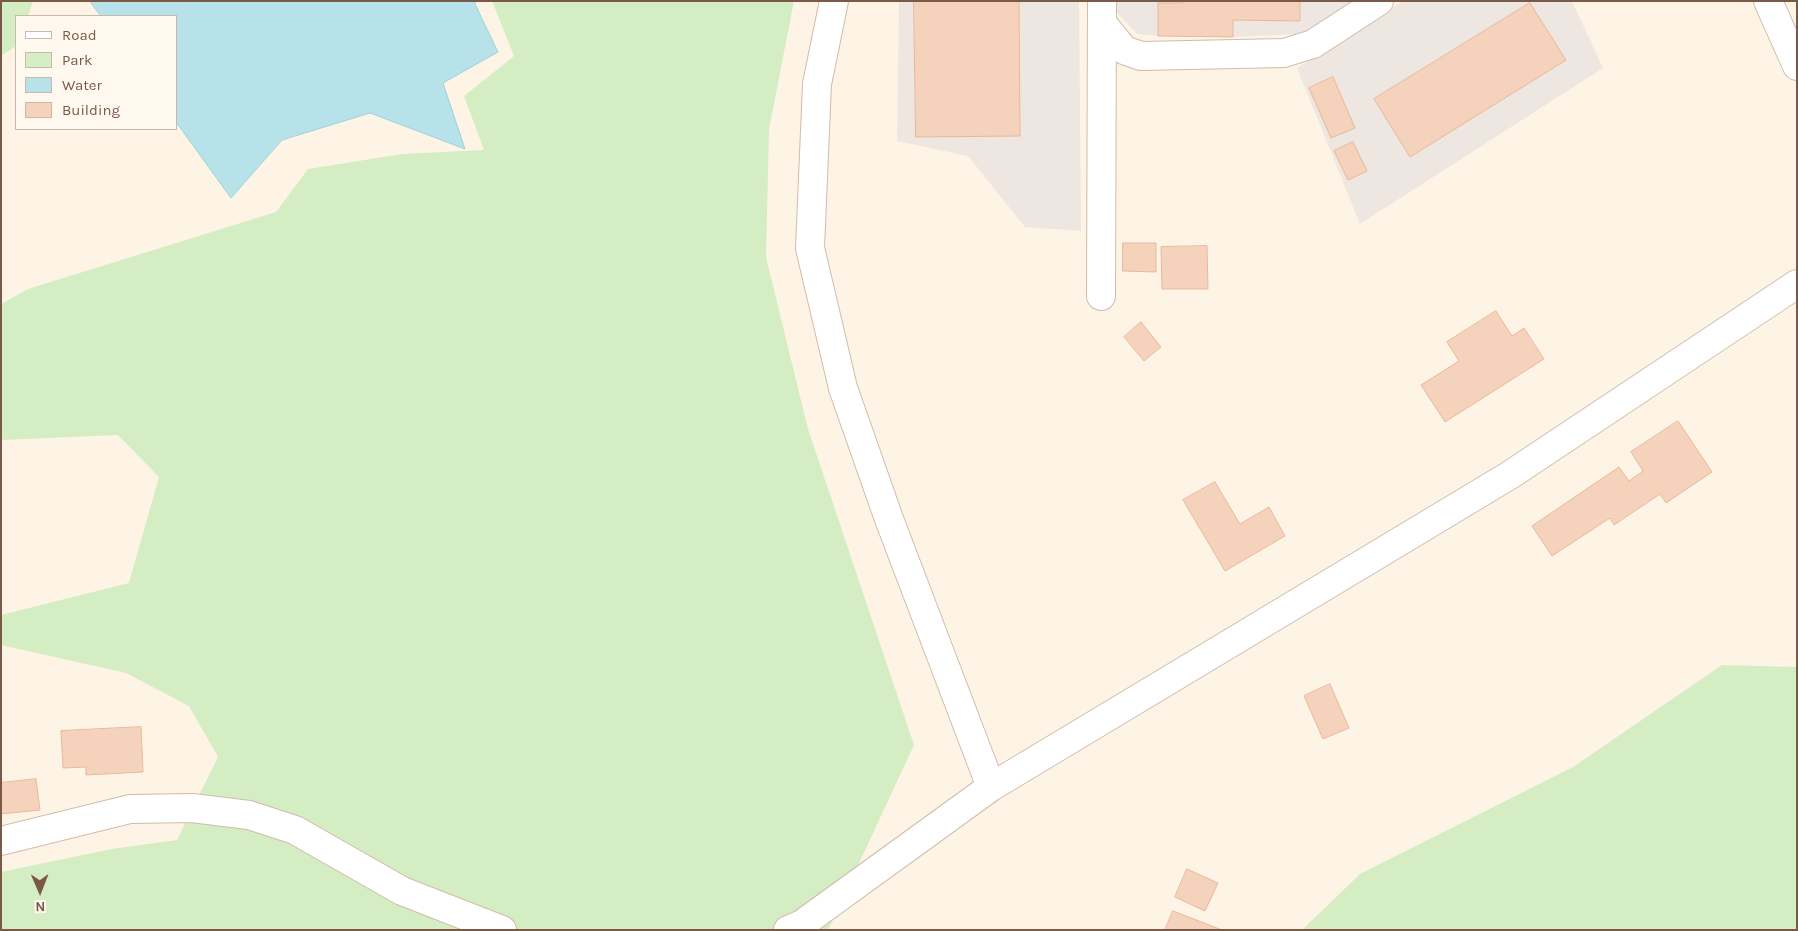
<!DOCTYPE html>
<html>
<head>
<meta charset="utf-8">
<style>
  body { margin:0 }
  #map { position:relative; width:1798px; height:931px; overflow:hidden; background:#fef4e6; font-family:Karla,sans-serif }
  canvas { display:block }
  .frame { position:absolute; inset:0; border:2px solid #795a48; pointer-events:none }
  .legend { position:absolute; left:15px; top:15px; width:162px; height:115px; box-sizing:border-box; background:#fff8ee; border:1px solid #c9b9ac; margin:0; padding:6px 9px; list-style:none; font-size:15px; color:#795a48 }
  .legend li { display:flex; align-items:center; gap:10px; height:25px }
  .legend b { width:25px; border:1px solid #c9b9ac }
  .north { position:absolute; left:15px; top:866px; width:50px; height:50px; -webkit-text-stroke:4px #fff8ee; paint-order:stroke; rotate:179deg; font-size:14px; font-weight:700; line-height:20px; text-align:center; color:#795a48 }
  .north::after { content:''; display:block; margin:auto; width:18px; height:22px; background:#795a48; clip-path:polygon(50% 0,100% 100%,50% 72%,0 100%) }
</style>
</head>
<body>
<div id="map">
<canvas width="1798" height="931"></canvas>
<div class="frame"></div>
<ul class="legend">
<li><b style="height:6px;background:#fff"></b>Road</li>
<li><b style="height:14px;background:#d4edc3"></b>Park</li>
<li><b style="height:14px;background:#b8e2e9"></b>Water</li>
<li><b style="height:14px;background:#f5d2bb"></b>Building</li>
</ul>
<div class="north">N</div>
</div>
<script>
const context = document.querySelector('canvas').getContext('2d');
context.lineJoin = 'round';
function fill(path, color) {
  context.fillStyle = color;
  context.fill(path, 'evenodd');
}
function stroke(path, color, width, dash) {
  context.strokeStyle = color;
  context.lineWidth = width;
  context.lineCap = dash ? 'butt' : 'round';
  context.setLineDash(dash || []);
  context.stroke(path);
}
fill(new Path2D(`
  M899,1H1079L1081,231L1025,227L968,156L897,141Z
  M1115,1H1353L1302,34L1233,37L1158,36L1137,34L1115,11Z
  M1403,1H1572L1603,68L1360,224L1297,68Z`), '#eee6e0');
fill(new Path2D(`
  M1,1H33L28,16H16V46L1,56Z
  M492,1H794L769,129L766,257L808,429L914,745L828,930H1V872L112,849L177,840L218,757L189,706L126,673L1,645V615L129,583L159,477L118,435L1,440V304L28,289L276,212L308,169L402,154L484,150L464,96L514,56Z
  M1722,665L1797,667V930H1302L1360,874L1573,767Z`), '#d4edc3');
const water = new Path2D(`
  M90,1H476L475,4L498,52L443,83L465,149L370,113L282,140L231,198L176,122V16H101Z`);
fill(water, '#b8e2e9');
stroke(water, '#9ed2dc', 1);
const building = new Path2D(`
  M914,1H1019L1020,136L916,137Z
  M1183,1H1300V21L1233,20V37L1158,36V3H1183Z
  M1530,3L1566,60L1410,157L1374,99Z
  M1333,77L1355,128L1331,138L1309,88Z
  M1353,142L1367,171L1348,180L1334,151Z
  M1123,243H1156V272L1123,271Z
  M1207,246L1208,289H1162L1161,247Z
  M1496,311L1512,336L1524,328L1544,359L1445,422L1421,385L1459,361L1447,342Z
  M1141,322L1161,347L1144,361L1124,337Z
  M1678,421L1712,472L1666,503L1660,494L1614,525L1610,518L1552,556L1532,526L1619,467L1629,481L1643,471L1631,452Z
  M1215,482L1240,524L1269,507L1285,536L1225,571L1183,500Z
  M1330,684L1349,728L1323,739L1304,696Z
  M141,727L143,772L86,775V767L63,768L61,731Z
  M36,779L40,810L1,814V783Z
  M1187,869L1218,883L1205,911L1175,897Z
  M1173,911L1222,930H1165Z`);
fill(building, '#f5d2bb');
stroke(building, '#e9b89a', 1);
const minor = new Path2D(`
  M834,1L817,84L810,248L843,388L889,519L991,787
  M1768,1L1797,66
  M1103,24L1124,50L1141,56L1284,53L1313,44L1379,1
  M1101,296L1102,1
  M1,841L130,809L192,808L249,815L295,830L402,891L502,930
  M788,930L802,924L991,787L1510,475L1797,284`);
stroke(minor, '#d0bcaa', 30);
stroke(minor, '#fff', 28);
</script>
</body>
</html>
